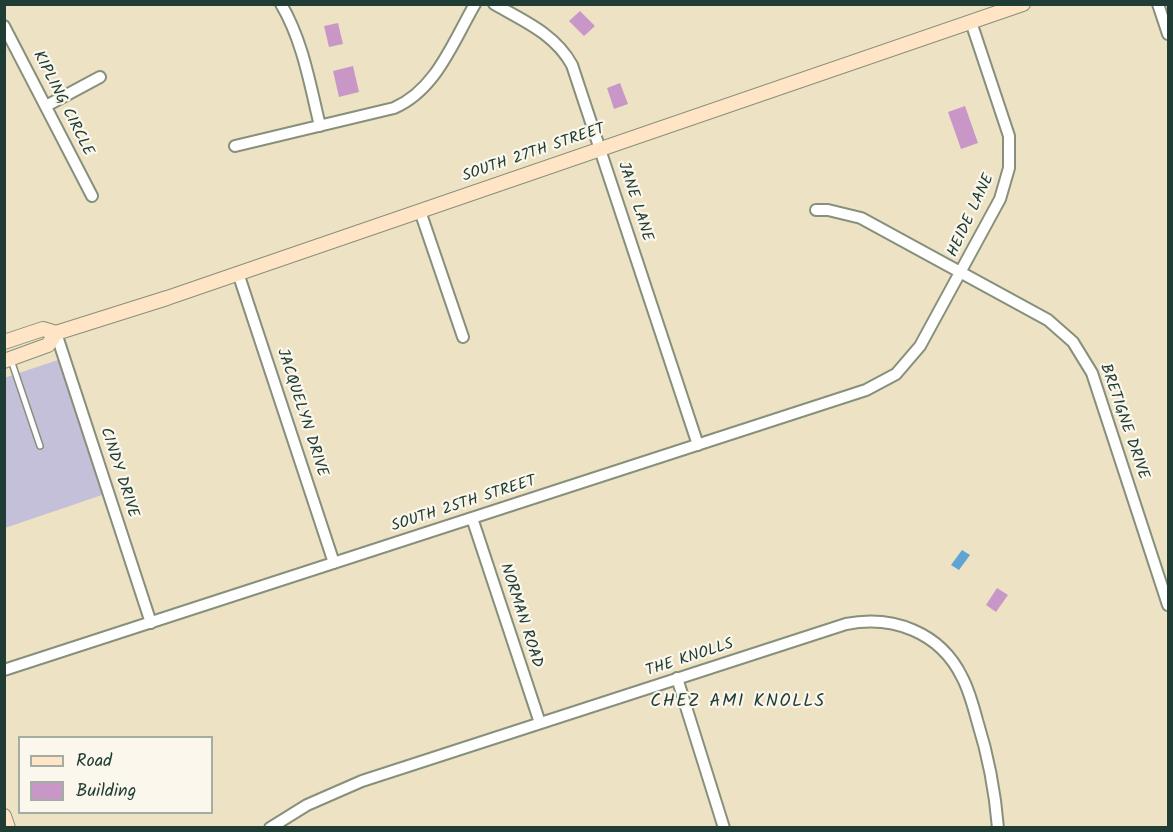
<!DOCTYPE html>
<html>
<head>
<meta charset="utf-8">
<style>
  body { margin:0 }
  #map { position:relative; width:1173px; height:832px; overflow:hidden; background:#ede2c3; font-family:Kalam,sans-serif }
  canvas { display:block }
  .frame { position:absolute; inset:0; border:6px solid #1f3d34; pointer-events:none }
  .legend { position:absolute; left:18px; top:736px; width:195px; height:78px; box-sizing:border-box; background:#fbf7ec; border:2px solid #a3ada2; margin:0; padding:8px 10px; list-style:none; font-size:18px; color:#1f3d34 }
  .legend li { display:flex; align-items:center; gap:12px; height:30px }
  .legend b { width:30px; border:2px solid #a3ada2 }
</style>
</head>
<body>
<div id="map">
<canvas width="1173" height="832"></canvas>
<div class="frame"></div>
<ul class="legend">
<li><b style="height:8px;background:#ffe4c6"></b>Road</li>
<li><b style="height:16px;background:#c997c7"></b>Building</li>
</ul>
</div>
<script>
const context = document.querySelector('canvas').getContext('2d');
context.lineJoin = 'round';
function fill(path, color) {
  context.fillStyle = color;
  context.fill(path, 'evenodd');
}
function stroke(path, color, width, dash) {
  context.strokeStyle = color;
  context.lineWidth = width;
  context.lineCap = dash ? 'butt' : 'round';
  context.setLineDash(dash || []);
  context.stroke(path);
}
function write(font, color, halo, rows, align = 'center') {
  context.font = font + ' Kalam,sans-serif';
  context.lineWidth = 4.5;
  context.setLineDash([]);
  context.textBaseline = 'middle';
  context.strokeStyle = halo;
  context.fillStyle = color;
  for (const [text, x, y, turn = 0] of rows) {
    context.save();
    context.translate(x, y);
    context.rotate((+turn || 0) * Math.PI / 180);
    context.textAlign = isNaN(turn) ? turn : align;
    if (halo) context.strokeText(text, 0, 0);
    context.fillText(text, 0, 0);
    context.restore();
  }
}
fill(new Path2D(`
  M64,358L108,493L5,528L4,378Z`), '#c5c0da');
fill(new Path2D(`
  M962,550L970,555L959,570L951,565Z`), '#60a3d5');
fill(new Path2D(`
  M580,11L595,26L584,36L569,21Z
  M338,23L343,44L329,47L324,26Z
  M353,66L359,92L339,97L333,71Z
  M620,83L628,104L614,109L607,88Z
  M965,106L978,143L961,149L948,112Z
  M997,588L1008,595L996,612L986,605Z`), '#c997c7');
const service = new Path2D(`
  M11,360L40,446`);
const minor = new Path2D(`
  M281,4C303,41 310,85 320,126
  M494,4C524,21 555,34 572,65L698,445
  M1158,4L1168,34
  M4,26L92,196
  M46,106L100,77
  M235,146L394,108C436,90 453,42 475,4
  M816,210H828L861,218L1048,320L1073,342L1092,373L1168,605
  M420,211L463,337
  M238,273L334,563
  M56,333L151,623
  M472,518L540,723
  M4,670L866,390L896,374L920,346L1000,199L1009,168V136L971,22
  M677,678L724,828
  M270,828L307,805L362,781L846,624C893,615 940,632 962,677C969,690 973,705 977,720C988,755 995,791 998,828`);
const secondary = new Path2D(`
  M4,342L43,329L56,333
  M4,361L48,345L56,333L167,298L1023,4
  M4,816L8,828`);
stroke(service, '#86907c', 8);
stroke(minor, '#86907c', 14);
stroke(secondary, '#86907c', 16);
stroke(service, '#fff', 5);
stroke(minor, '#fff', 10);
stroke(secondary, '#ffe4c6', 14);
write('16px', '#1f3d34', '#fbf7ec', [
  ["KIPLING CIRCLE",62,104,63],
  ["SOUTH 27TH STREET",534,154,-19],
  ["JANE LANE",634,202,72],
  ["HEIDE LANE",972,216,-65],
  ["JACQUELYN DRIVE",301,413,72],
  ["BRETIGNE DRIVE",1123,422,71],
  ["CINDY DRIVE",118,473,72],
  ["SOUTH 25TH STREET",464,505,-18],
  ["NORMAN ROAD",520,616,72],
  ["THE KNOLLS",690,659,-18]
]);
context.letterSpacing = '1.5px';
write('18px', '#1f3d34', '#fbf7ec', [
  ["CHEZ AMI KNOLLS",738,703]
]);
context.letterSpacing = '0px';
</script>
</body>
</html>
